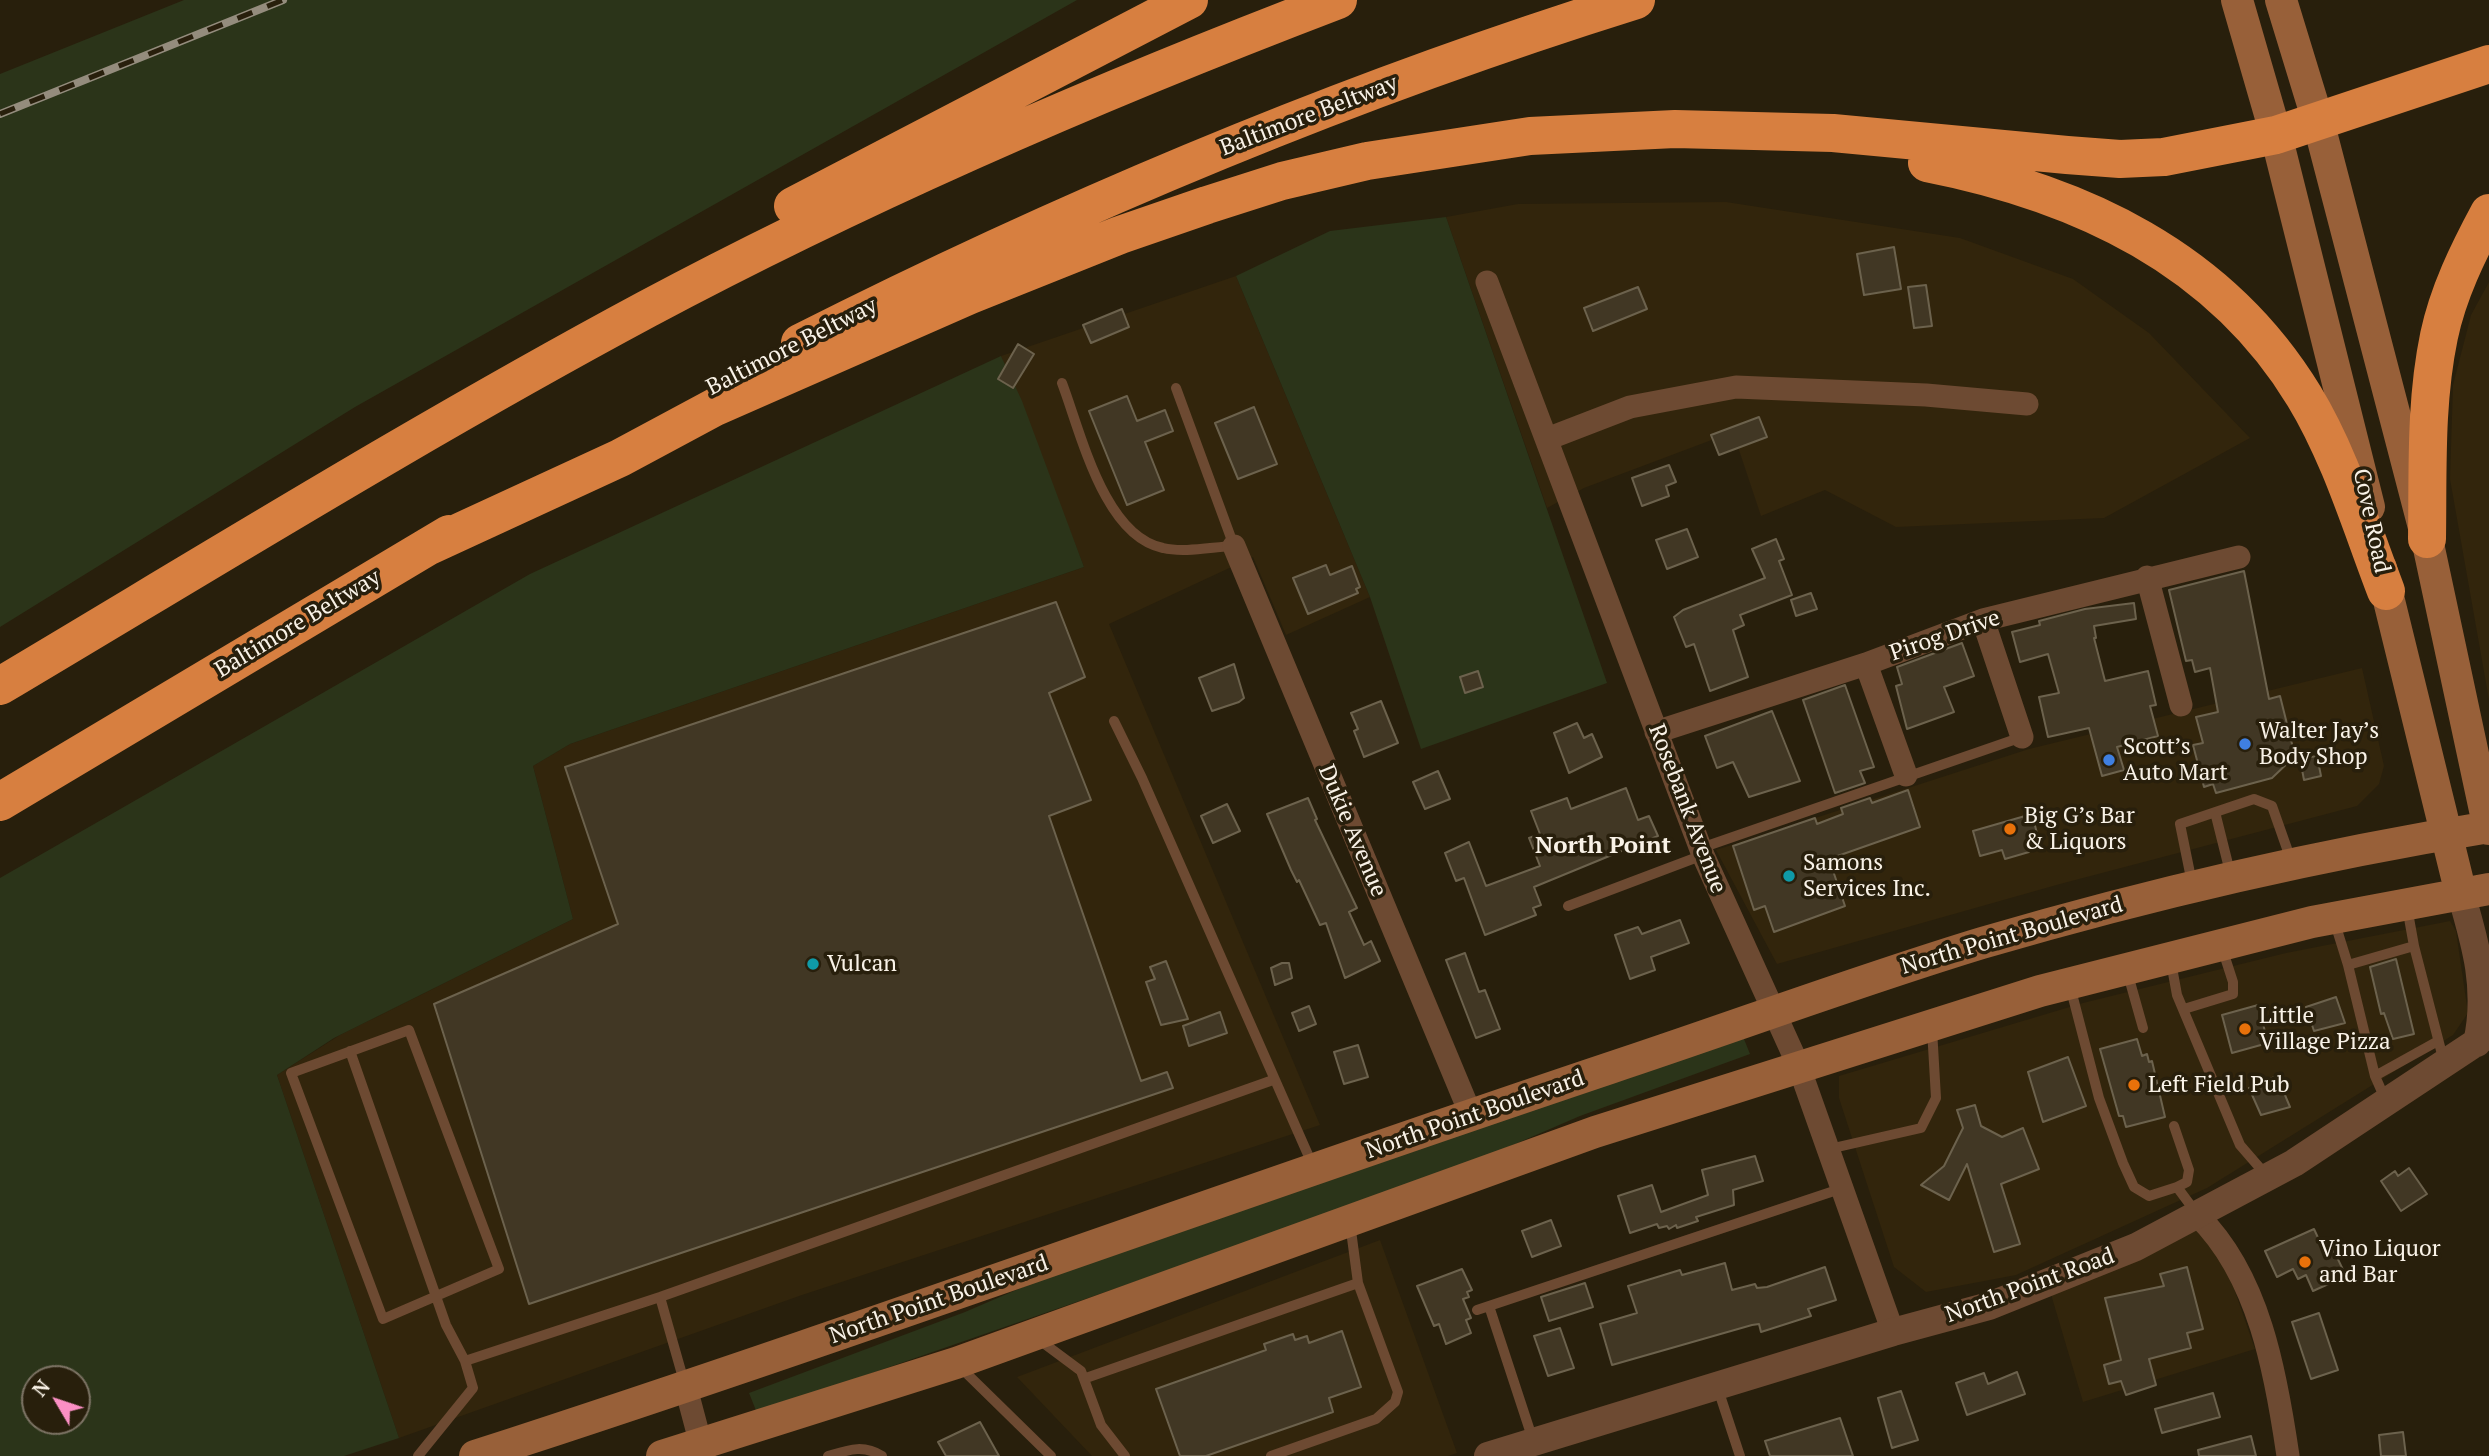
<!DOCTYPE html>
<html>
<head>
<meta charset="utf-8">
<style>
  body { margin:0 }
  #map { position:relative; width:2489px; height:1456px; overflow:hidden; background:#281f0c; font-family:"PT Serif",serif }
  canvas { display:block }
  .north { position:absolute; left:21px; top:1365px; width:70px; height:70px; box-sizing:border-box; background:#281f0c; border:2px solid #7c7364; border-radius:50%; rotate:309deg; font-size:19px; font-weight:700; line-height:28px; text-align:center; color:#f9f2e7 }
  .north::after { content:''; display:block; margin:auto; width:24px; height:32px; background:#fb8fc4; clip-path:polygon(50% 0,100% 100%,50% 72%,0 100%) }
</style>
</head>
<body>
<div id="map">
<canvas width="2489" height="1456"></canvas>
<div class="north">N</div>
</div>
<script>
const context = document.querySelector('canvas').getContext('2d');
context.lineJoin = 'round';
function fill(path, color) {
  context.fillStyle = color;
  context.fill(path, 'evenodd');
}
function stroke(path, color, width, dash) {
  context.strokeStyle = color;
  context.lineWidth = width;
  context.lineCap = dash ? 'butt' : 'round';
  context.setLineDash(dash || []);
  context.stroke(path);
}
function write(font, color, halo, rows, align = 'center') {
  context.font = font + ' "PT Serif",serif';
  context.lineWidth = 7;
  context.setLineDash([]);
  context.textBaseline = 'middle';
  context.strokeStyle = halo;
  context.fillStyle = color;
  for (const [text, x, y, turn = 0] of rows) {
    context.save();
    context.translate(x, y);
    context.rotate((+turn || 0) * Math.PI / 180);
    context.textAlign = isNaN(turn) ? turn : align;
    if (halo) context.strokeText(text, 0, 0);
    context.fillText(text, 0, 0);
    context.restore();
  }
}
fill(new Path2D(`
  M1726,202L1960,238L2073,279L2149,333L2250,438L2104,518L1896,527L1825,490L1761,516L1733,432L1584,488L1547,508L1446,217L1518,204Z
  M1236,276L1370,597L1286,635L1253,557L1109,624L1320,1125L802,1295L399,1438L277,1075L340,1035L573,919L533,766L570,744L1084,567L1001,356Z
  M2489,282V700L2450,479L2453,385L2471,315Z
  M2362,668L2384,766L2379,784L2357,806L2060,884L1777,964L1716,850L2029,749Z
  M2450,921L2456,931L2468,1013L2453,1035L2207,1188L2016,1275L1926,1292L1894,1267L1839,1098V1076L2083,1003L2286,953Z
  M2202,1222L2230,1277L2255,1349L2083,1402L2050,1291Z
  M1380,1240L1457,1453L1448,1456H1092L1017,1377Z`), '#32250c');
fill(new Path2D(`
  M184,0H1077L355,407L0,627V74Z
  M1446,217L1607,683L1421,749L1370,597L1236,276L1330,231Z
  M1001,356L1022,401L1084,567L570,744L533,766L573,919L334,1038L277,1075L399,1438L344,1456H0V878L530,574ZM35,1379H77V1421H35Z
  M1742,1034L1750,1054L1580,1116L1448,1173L757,1413L749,1393L965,1312L1051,1275Z`), '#2b3419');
const building = new Path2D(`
  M1894,247L1901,289L1864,295L1857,254Z
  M1926,285L1932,326L1914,328L1908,287Z
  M1638,287L1647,309L1593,331L1584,308Z
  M1122,309L1129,327L1091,343L1083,325Z
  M1018,344L1034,354L1013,388L998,379Z
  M1127,396L1137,421L1165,410L1173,431L1145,442L1164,490L1127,505L1089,411Z
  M1254,407L1277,464L1238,479L1215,423Z
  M1759,417L1767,437L1719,455L1711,435Z
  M1669,465L1676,482L1666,486L1669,496L1642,506L1632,478Z
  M1687,529L1698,557L1667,569L1656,540Z
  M1776,539L1784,559L1779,561L1792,595L1740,615L1744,625L1733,630L1748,677L1710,691L1694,644L1686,647L1674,617L1683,610L1765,578L1752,549Z
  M1326,565L1330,575L1352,566L1360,587L1356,589L1358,593L1308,614L1293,578Z
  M2244,571L2269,699L2280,696L2295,756L2272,778L2216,793L2213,784L2204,787L2193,745L2203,743L2196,717L2218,712L2210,668L2195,672L2192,660L2186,661L2169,590Z
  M1811,593L1817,609L1796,616L1791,600Z
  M1056,602L1085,677L1049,693L1091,800L1049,816L1141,1081L1167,1072L1173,1088L529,1304L434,1004L618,924L565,767Z
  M2134,603L2136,619L2094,626L2096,638H2094L2105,681L2148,671L2156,705L2150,706L2158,736L2117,747L2124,770L2102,776L2089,728L2048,737L2039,697L2059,693L2048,654L2020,662L2012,632L2040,625L2039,621L2085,609Z
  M1962,643L1974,676L1944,687L1954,712L1907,729L1896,686L1902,684L1897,667Z
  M1234,664L1244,698L1239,702L1212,711L1199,678Z
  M1478,671L1483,687L1465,693L1460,677Z
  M1845,685L1874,767L1860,771L1865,783L1835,793L1803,700Z
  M1381,701L1398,743L1364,757L1354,731L1358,729L1351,713Z
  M1772,711L1800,781L1749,797L1733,762L1717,768L1705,736Z
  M1577,723L1584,738L1592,734L1602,757L1569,773L1554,733Z
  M2317,756L2321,776L2304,780L2300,759Z
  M1438,771L1450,799L1425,809L1413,782Z
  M1626,788L1638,820L1649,816L1658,836L1534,887L1541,905L1533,908L1536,915L1485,935L1464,878L1456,881L1445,853L1469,842L1486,886L1540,866L1529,838L1540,834L1531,811L1567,798L1571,809Z
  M1908,790L1920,827L1829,859L1845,906L1774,932L1765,906L1754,910L1733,846L1815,818L1817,824L1843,814L1841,808L1870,798L1872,803Z
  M1308,798L1317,819L1315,820L1357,908L1349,912L1364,945L1371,941L1380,961L1345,978L1326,923L1320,925L1299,880L1297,882L1291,870L1267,814Z
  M1227,804L1240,831L1213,843L1201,816Z
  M2032,814L2039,841L2026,844L2029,852L2005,859L2002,850L1980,856L1973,831Z
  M1680,920L1689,943L1651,957L1655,970L1630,979L1615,935L1638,927L1642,934Z
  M1465,953L1479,992L1485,990L1500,1029L1476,1038L1446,960Z
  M2396,959L2414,1034L2393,1039L2384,1013L2381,1014L2370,967Z
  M1166,961L1188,1019L1161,1025L1146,982L1155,979L1150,967Z
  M1282,963H1289L1292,978L1275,985L1271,968Z
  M2336,997L2345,1023L2314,1031L2306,1007Z
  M2258,1005L2268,1043L2232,1053L2222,1015Z
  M1309,1006L1316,1024L1299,1031L1292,1013Z
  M1220,1012L1227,1033L1189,1046L1183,1026Z
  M2137,1039L2142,1056L2147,1054L2149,1062L2152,1061L2165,1117L2126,1127L2123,1116H2119L2100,1049Z
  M1358,1045L1368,1077L1344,1084L1334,1052Z
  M2068,1057L2086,1106L2043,1122L2028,1072Z
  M2277,1076L2290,1107L2261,1115L2249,1088Z
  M1975,1105L1981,1126L2002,1137L2023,1128L2039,1169L2001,1184L2020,1244L1994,1252L1967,1164L1949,1200L1921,1185L1944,1166L1963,1128L1957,1110Z
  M1755,1156L1763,1181L1733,1190L1734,1205L1696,1217L1698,1221L1677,1228L1676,1225L1669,1229L1667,1226L1659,1228L1657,1224L1630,1233L1618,1196L1652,1185L1661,1212L1708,1195L1702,1170Z
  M2409,1168L2427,1194L2401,1211L2381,1181L2395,1171L2398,1176Z
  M1551,1220L1561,1246L1532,1257L1522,1231Z
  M2314,1229L2326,1255L2334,1251L2346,1276L2313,1291L2306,1275L2298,1279L2293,1269L2277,1277L2265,1251Z
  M1725,1263L1732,1290L1755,1284L1757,1288L1767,1287L1825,1267L1836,1300L1808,1309L1811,1316L1761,1332L1759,1324L1752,1325L1612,1365L1600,1324L1637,1313L1628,1286L1680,1270L1682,1275Z
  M2187,1267L2203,1329L2187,1333L2191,1348L2149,1359L2156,1385L2126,1395L2121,1381L2109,1384L2104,1365L2121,1360L2105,1298L2164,1286L2160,1274Z
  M1462,1269L1472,1290L1467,1292L1469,1297L1463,1299L1471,1318L1466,1320L1471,1333L1446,1344L1439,1324L1434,1326L1417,1286Z
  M1585,1283L1593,1307L1549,1321L1541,1297Z
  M2319,1313L2338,1370L2311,1379L2292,1322Z
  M1560,1328L1574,1368L1548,1376L1534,1336Z
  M1342,1331L1361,1387L1329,1398L1333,1412L1206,1456H1180L1156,1389L1266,1350L1264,1344L1293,1334L1295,1340L1307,1336L1309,1343Z
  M2017,1372L2025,1394L1967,1415L1956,1383L1984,1373L1988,1384Z
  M1901,1391L1918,1440L1892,1448L1878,1398Z
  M2213,1393L2220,1417L2162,1433L2155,1409Z
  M1840,1418L1853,1456H1770L1765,1441Z
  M980,1422L999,1456H946L938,1442Z
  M2403,1432L2406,1456H2381L2379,1435Z
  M2251,1436L2256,1456H2199L2198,1450Z`);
fill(building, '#413724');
stroke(building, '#6c624d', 2);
stroke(new Path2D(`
  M1062,383C1081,433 1104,536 1163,548C1184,553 1212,547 1234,546L1176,388
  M1114,721L1142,778L1313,1166
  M2215,812L2231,876
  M1701,848L2022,737
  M2192,883L2180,824L2254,799L2272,806L2291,860
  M1568,906L1703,855
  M2334,920L2348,965L2414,946L2407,907
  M2414,946L2444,1062
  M2171,962L2177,995L2240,1145L2266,1175
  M2348,965L2375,1076L2386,1101
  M2127,971L2143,1028
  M2070,986L2099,1098L2123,1163L2134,1187L2149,1196L2177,1187L2197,1214
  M2184,1009L2233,994V982L2222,948
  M409,1030L499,1269L383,1319L291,1073Z
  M350,1051L446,1325L465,1361L473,1388L418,1456
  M2375,1076L2438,1041
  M2174,1126L2189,1170L2187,1182L2177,1187
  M1829,1149L1921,1128L1936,1098L1932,1029
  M660,1297L685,1385
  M1489,1306L1533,1440
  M1477,1310L1843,1188
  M1038,1339L1081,1371L1101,1425L1125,1456
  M465,1361L660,1297L1273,1080
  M958,1365L1051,1456
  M1086,1378L1358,1283
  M1717,1386L1740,1456
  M828,1456C848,1450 863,1444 882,1456
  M1271,1456L1376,1419L1395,1402L1398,1392L1358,1283L1350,1223`), '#6d4a32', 10);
stroke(new Path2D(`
  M1487,282L1703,855L1799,1067L1893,1332
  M1547,439L1630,407L1736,387L1926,395L2027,404
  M1234,546L1471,1115
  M2147,577L2181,705
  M1983,620L2022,737
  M1866,664L1906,775
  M1656,732L1866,664L1983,620L2239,557
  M2198,1216C2259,1276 2276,1373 2288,1456
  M686,1388L704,1456`), '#6d4a32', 23);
stroke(new Path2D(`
  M2461,894C2476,945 2489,990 2477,1043
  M1488,1456L1893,1332L1989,1306L2136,1247L2294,1163L2489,1034`), '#6d4a32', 28);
stroke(new Path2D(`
  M2237,0L2276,135L2369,507
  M2281,0L2318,121L2427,539L2489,829
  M2381,568L2461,894
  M475,1456C855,1333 1231,1195 1610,1068C1734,1027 1857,981 1982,943C2149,894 2317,855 2489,827
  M662,1456L956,1363L1595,1132L2040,991L2312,922L2489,889`), '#986039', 32);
stroke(new Path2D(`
  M1927,163C2080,193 2220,258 2304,396C2340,455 2361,526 2386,591
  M793,206L1189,0
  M800,343C1069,207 1348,90 1636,0
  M2427,539C2428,472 2425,403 2439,336C2448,293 2468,252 2489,213
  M427,547L620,458L715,407L970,295L1120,235L1207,205L1282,181L1367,161L1530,136L1675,129L1833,133L2067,155L2120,159L2164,157L2276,135L2489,64
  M0,686C215,558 427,427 647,309C870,190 1102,90 1338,0
  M0,802L449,534`), '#d77f40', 38);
const rail = new Path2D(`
  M0,114L283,0`);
stroke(rail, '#948c7d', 8);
stroke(rail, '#281f0c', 5, [16]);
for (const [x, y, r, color] of [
  [2245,744,7,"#3f7fe0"],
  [2109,760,7,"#3f7fe0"],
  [2010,829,7,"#e8710a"],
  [1789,876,7,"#0f9aa8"],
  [813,964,7,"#0f9aa8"],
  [2245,1029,7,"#e8710a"],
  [2134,1085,7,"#e8710a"],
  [2305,1262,7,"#e8710a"]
]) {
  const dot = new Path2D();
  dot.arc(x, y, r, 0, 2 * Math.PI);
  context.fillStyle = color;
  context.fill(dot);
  stroke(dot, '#281f0c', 2.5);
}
write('23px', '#f9f2e7', '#281f0c', [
  ["Baltimore Beltway",1309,116,-21],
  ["Baltimore Beltway",792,347,-27],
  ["Cove Road",2371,521,78],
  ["Baltimore Beltway",298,624,-31],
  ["Pirog Drive",1945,636,-19],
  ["Rosebank Avenue",1687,809,69],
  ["Dukie Avenue",1352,831,67],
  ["North Point Boulevard",2012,936,-16],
  ["North Point Boulevard",1475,1115,-19],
  ["North Point Road",2030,1286,-20],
  ["North Point Boulevard",939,1300,-19]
]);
write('23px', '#f9f2e7', '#281f0c', [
  ["Walter Jay’s",2259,731],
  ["Body Shop",2259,757],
  ["Scott’s",2123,747],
  ["Auto Mart",2123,773],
  ["Big G’s Bar",2024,816],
  ["& Liquors",2024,842],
  ["Samons",1803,863],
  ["Services Inc.",1803,889],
  ["Vulcan",827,964],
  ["Little",2259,1016],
  ["Village Pizza",2259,1042],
  ["Left Field Pub",2148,1085],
  ["Vino Liquor",2319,1249],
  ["and Bar",2319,1275]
], 'left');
write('bold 24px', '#f9f2e7', '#281f0c', [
  ["North Point",1603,846]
]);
</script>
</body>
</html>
